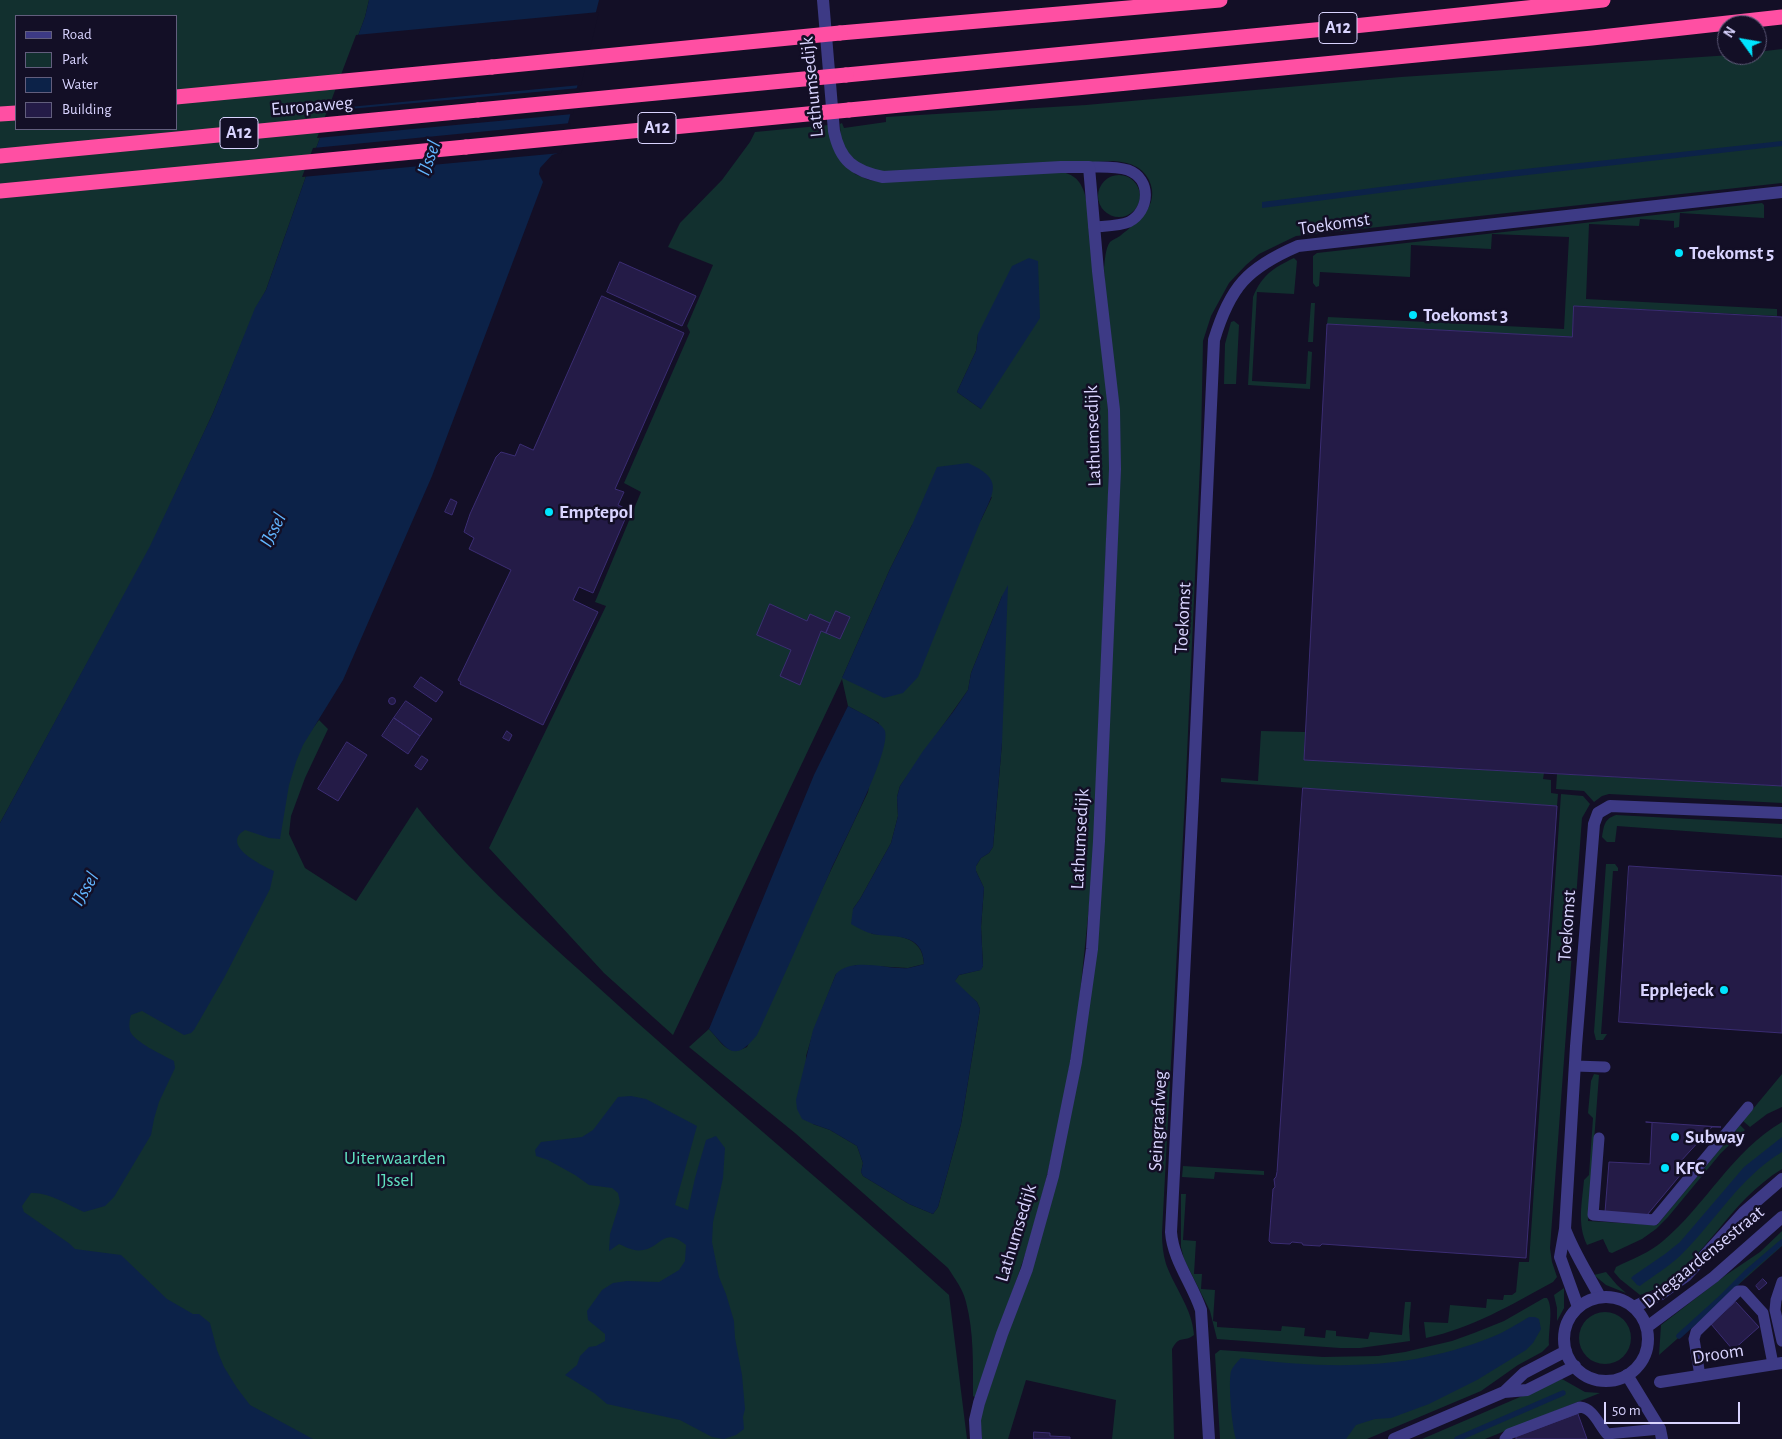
<!DOCTYPE html>
<html>
<head>
<meta charset="utf-8">
<style>
  body { margin:0 }
  #map { position:relative; width:1782px; height:1439px; overflow:hidden; background:#130f26; font-family:"Alegreya Sans",sans-serif }
  canvas { display:block }
  .legend { position:absolute; left:15px; top:15px; width:162px; height:115px; box-sizing:border-box; background:#130f26; border:1px solid #625e7d; margin:0; padding:6px 9px; list-style:none; font-size:15px; color:#d9d4ff }
  .legend li { display:flex; align-items:center; gap:10px; height:25px }
  .legend b { width:25px; border:1px solid #625e7d }
  .north { position:absolute; left:1717px; top:15px; width:50px; height:50px; box-sizing:border-box; background:#130f26; border:1px solid #625e7d; border-radius:50%; rotate:302deg; font-size:14px; font-weight:700; line-height:20px; text-align:center; color:#d9d4ff }
  .north::after { content:''; display:block; margin:auto; width:18px; height:22px; background:#00e5ff; clip-path:polygon(50% 0,100% 100%,50% 72%,0 100%) }
  .scale { position:absolute; left:1604px; top:1402px; width:136px; height:22px; box-sizing:border-box; border:2px solid #d9d4ff; border-top:0; padding-left:6px; font-size:15px; line-height:18px; white-space:nowrap; color:#d9d4ff; -webkit-text-stroke:4px #130f26; paint-order:stroke }
</style>
</head>
<body>
<div id="map">
<canvas width="1782" height="1439"></canvas>
<ul class="legend">
<li><b style="height:6px;background:#3d3a85"></b>Road</li>
<li><b style="height:14px;background:#12302f"></b>Park</li>
<li><b style="height:14px;background:#0c2248"></b>Water</li>
<li><b style="height:14px;background:#241b47"></b>Building</li>
</ul>
<div class="north">N</div>
<div class="scale">50 m</div>
</div>
<script>
const context = document.querySelector('canvas').getContext('2d');
context.lineJoin = 'round';
function fill(path, color) {
  context.fillStyle = color;
  context.fill(path, 'evenodd');
}
function stroke(path, color, width, dash) {
  context.strokeStyle = color;
  context.lineWidth = width;
  context.lineCap = dash ? 'butt' : 'round';
  context.setLineDash(dash || []);
  context.stroke(path);
}
function write(font, color, halo, rows, align = 'center') {
  context.font = font + ' "Alegreya Sans",sans-serif';
  context.lineWidth = 5;
  context.setLineDash([]);
  context.textBaseline = 'middle';
  context.strokeStyle = halo;
  context.fillStyle = color;
  for (const [text, x, y, turn = 0] of rows) {
    context.save();
    context.translate(x, y);
    context.rotate((+turn || 0) * Math.PI / 180);
    context.textAlign = isNaN(turn) ? turn : align;
    if (halo) context.strokeText(text, 0, 0);
    context.fillText(text, 0, 0);
    context.restore();
  }
}
fill(new Path2D(`
  M0,0H369L365,17L311,162L266,290L256,308L213,413L151,546L0,823ZM16,16H176V129H16Z
  M1782,49V183L1296,236L1259,254L1246,265L1229,283L1211,316L1203,341L1201,443L1185,799L1162,1233C1162,1244 1163,1254 1166,1264C1175,1289 1192,1308 1194,1335C1184,1343 1180,1334 1172,1349L1174,1439H1112L1116,1400L1026,1380L1008,1439H982L980,1416L1003,1345L1031,1272L1088,1012L1118,504L1104,268C1105,261 1105,249 1110,242C1112,240 1117,238 1120,236C1137,222 1161,206 1149,180C1142,166 1128,162 1113,161L919,172L871,171L851,158L841,144L840,124L842,123L844,128L886,122V117L1086,105L1401,77L1731,55H1757V52Z
  M829,125L855,174L869,180L883,182L1062,172C1071,174 1078,178 1082,187C1089,200 1090,235 1092,251C1099,317 1108,383 1110,449L1093,868L1078,1013L1063,1106L1044,1188L1027,1249L976,1398L973,1396C973,1365 974,1332 966,1302C963,1289 955,1279 948,1268L795,1133L689,1047L709,1029C722,1043 727,1057 747,1047L868,792L879,723L848,706L842,679L673,1035L604,973L489,848L606,606L595,602L641,492L624,483L690,332L687,326L713,265L668,247L680,223L722,180L750,142L755,132ZM978,334L981,409L957,392L976,351ZM992,497L981,520L842,678L890,569L912,525ZM1002,596V743L993,847L989,853L981,858L976,866V871L984,888L981,927L983,966L980,970L959,975L954,982L977,1002L980,1009L961,1124L938,1207L933,1214L909,1204L863,1176L861,1172L863,1163L857,1146L830,1130L813,1124L806,1056L814,1030L836,974L856,965L908,968L924,964C923,935 895,935 872,934L853,909L860,899L891,843L898,816L897,797L900,786L968,690L971,673Z
  M1098 196a21 21 0 1 1 42 0a21 21 0 1 1-42 0Z
  M1762,203L1764,205V218L1680,213L1679,227L1674,228V221L1640,219L1639,226L1589,224L1586,299L1777,309V316L1574,306L1572,337L1327,324L1328,317L1564,329L1569,237L1492,234L1491,249L1411,245L1410,277L1320,272L1319,286L1316,287L1313,283V256L1317,253Z
  M1294,258L1297,261L1294,294L1257,292L1252,381L1306,384L1308,351L1312,352L1310,389L1248,385L1253,297C1262,275 1273,268 1294,258Z
  M1311,303H1315L1313,342H1308Z
  M1234,321L1239,325L1236,384H1224L1225,344L1231,322Z
  M319,720L328,729L305,778L291,816L289,834L305,868L356,901L417,807C467,870 528,924 588,978C706,1086 830,1187 949,1295L967,1439H0V1242L234,834Z
  M1261,731L1305,732L1304,760L1544,773L1543,779L1551,780V793L1558,794L1557,806L1221,782V778L1258,781Z
  M1557,774L1782,786V803L1609,794L1602,796L1594,802L1584,791L1556,789Z
  M1561,794L1583,796L1590,804L1582,818L1550,1248L1552,1262L1557,1277L1553,1282C1511,1305 1472,1328 1426,1338L1424,1322L1448,1323L1450,1305L1486,1308L1487,1299L1503,1300L1504,1295H1512L1516,1292L1519,1262H1529Z
  M1616,815L1782,824V838L1617,826L1615,842H1607L1602,837C1604,826 1604,819 1616,815Z
  M1606,864H1615L1618,868V871H1613L1601,1034H1607L1603,1040H1596L1594,1032Z
  M1594,1074L1599,1075L1588,1221L1657,1225L1740,1125L1745,1130L1721,1153L1668,1217L1656,1229L1642,1239L1612,1253L1609,1252L1603,1239L1587,1245C1577,1224 1582,1203 1584,1180L1589,1175L1593,1118L1588,1113L1591,1081Z
  M1782,1074V1107L1767,1114L1750,1127L1743,1121Z
  M1782,1122V1169C1769,1177 1757,1187 1746,1198C1717,1227 1682,1284 1640,1295L1620,1279L1614,1272L1616,1267C1632,1259 1649,1253 1663,1241C1706,1205 1732,1151 1782,1122Z
  M1183,1166L1264,1171V1175L1215,1172L1214,1179L1182,1177Z
  M1181,1194H1186L1183,1240L1196,1241L1194,1274H1202L1201,1289L1215,1290L1213,1321L1217,1322V1327L1281,1331L1282,1326L1305,1328L1304,1336L1325,1338L1326,1330L1336,1331V1336L1368,1339L1370,1332L1402,1335L1405,1302H1411L1409,1326L1410,1341L1360,1348H1340L1217,1339L1210,1311L1184,1259L1181,1247Z
  M1782,1231V1246L1659,1355L1661,1325L1726,1275L1760,1252Z
  M1606,1272L1617,1285L1626,1293L1606,1285L1594,1275Z
  M1564,1288V1308L1557,1321V1308L1554,1295Z
  M1544,1298H1547C1554,1308 1548,1332 1549,1345L1542,1352L1518,1365L1481,1391L1367,1439H1220L1215,1354L1220,1350L1323,1357L1378,1356L1405,1352L1452,1341L1474,1333L1504,1321Z
  M1579 1338a26 26 0 1 1 52 0a26 26 0 1 1-52 0Z
  M1562,1379L1585,1392L1600,1393L1485,1439H1422Z`), '#12302f');
fill(new Path2D(`
  M369,0H599L564,139L558,153L552,155L540,168L539,174L543,182L432,476L343,680L303,745L296,762L289,785L280,839L269,838L245,830C220,845 261,865 274,871L270,889L224,978L194,1030L191,1033L184,1035L142,1011L131,1015C129,1021 129,1026 130,1031C134,1042 163,1055 174,1061L175,1068L159,1102L154,1119L151,1135L114,1197L105,1206L84,1212C68,1205 49,1192 31,1193L22,1206L24,1212L70,1244L75,1249L121,1255L167,1299L193,1314H199L210,1323L217,1350L224,1367L237,1388L250,1405L313,1439H0V823L150,546L213,413L255,308L266,290L311,162L365,17Z
  M1782,141V146L1466,182L1262,208V202L1515,170Z
  M1029,258L1038,261L1040,318L981,409L957,392L976,351L978,334L1012,266Z
  M968,463C1003,479 995,490 981,520L918,677L903,693L884,698L842,678L890,569L912,525L937,467Z
  M1008,585L1002,743L993,847L989,853L981,858L976,866V871L984,888L981,927L983,966L981,970L959,975L955,981L977,1002L980,1009L961,1124L938,1207L933,1214L909,1204L863,1176L861,1172L863,1163L857,1146L830,1130L813,1124L802,1119L797,1109L796,1100L813,1030L836,974C852,956 888,970 909,968C914,967 920,965 924,964C923,932 894,938 873,934C865,932 858,928 851,924L853,909L860,899L891,843L898,816L897,797L900,786L923,751L953,712L968,690L971,673L1002,596Z
  M848,706C857,711 882,722 885,731C891,752 841,847 830,872C806,926 782,981 757,1035C734,1063 729,1051 709,1029L814,775Z
  M631,1096L646,1099L697,1126L675,1205L688,1210L695,1178L706,1140L716,1136L725,1148L723,1178L713,1222L712,1242L719,1277L726,1294L734,1321L735,1338L742,1375L745,1409L743,1417L744,1429L736,1435L724,1439L712,1437L680,1420L607,1404L594,1393L565,1375L577,1365L580,1356L589,1347L596,1346L605,1341V1334L588,1320L587,1311L602,1290L613,1283L627,1281L659,1282L679,1270L685,1261L686,1245C664,1226 661,1247 643,1250C634,1252 626,1247 619,1244L609,1251L610,1234L620,1202L618,1193L612,1188L589,1185L575,1175L548,1160L536,1156L535,1150L541,1142L582,1137L593,1130L618,1097Z
  M1782,1137V1152C1739,1178 1715,1222 1680,1256C1668,1267 1653,1276 1640,1286L1637,1285L1631,1278L1633,1276L1665,1254L1680,1242L1744,1167Z
  M1529,1317H1535L1539,1319L1541,1329L1533,1343L1526,1350L1477,1380L1429,1404L1391,1418L1375,1419L1356,1425L1346,1439H1236C1232,1428 1228,1383 1231,1371C1233,1366 1237,1362 1241,1358C1330,1369 1407,1371 1492,1337C1505,1332 1517,1324 1529,1317Z`), '#0c2248');
fill(new Path2D(`
  M599,12L581,85L328,109L356,35Z
  M580,88L573,114L317,138L327,111Z
  M571,123L567,140L561,153L302,177L313,148Z`), '#130f26');
stroke(new Path2D(`
  M1679,1336L1721,1298L1747,1272L1782,1242
  M1457,1439L1563,1393`), '#0c2248', 5.5);
const building = new Path2D(`
  M620,262L696,296L682,326L607,292Z
  M602,296L684,333L615,489L624,492L618,505L629,510L593,593L579,587L573,600L598,612L543,725L460,684L461,682L458,680L511,570L469,549L474,538L464,532L470,514L496,457L501,452L515,456L520,444L533,450Z
  M1574,306L1782,317V786L1304,760L1327,324L1572,337Z
  M451,499L457,502L452,515L445,512Z
  M770,604L807,621L810,614L830,623L826,633L821,631L800,685L780,676L791,650L757,635Z
  M836,611L850,617L840,639L826,633Z
  M421,677L443,692L436,702L414,687Z
  M388.5 701a3.5 3.5 0 1 1 7 0a3.5 3.5 0 1 1-7 0Z
  M406,701L432,719L420,736L394,718Z
  M394,718L420,736L408,754L382,736Z
  M507,731L512,735L509,741L503,738Z
  M347,742L367,755L338,801L318,789Z
  M422,756L428,760L421,770L415,766Z
  M1303,788L1557,806L1526,1258L1322,1244L1320,1246L1303,1245L1302,1243L1292,1242L1290,1244L1271,1243L1269,1241L1273,1189L1275,1187L1274,1179L1276,1177L1277,1172Z
  M1629,866L1782,876V1033L1619,1022Z
  M1646,1122L1721,1127H1712L1680,1162L1687,1167L1647,1215L1605,1212L1609,1162L1650,1164L1652,1123Z
  M1763,1279L1767,1283L1759,1290L1756,1286Z
  M1736,1302L1759,1327L1733,1350L1711,1324Z
  M1578,1414L1587,1439H1516V1437Z
  M1034,1432L1050,1433V1436L1070,1437V1439H1034Z`);
fill(building, '#241b47');
stroke(building, '#3b2d73', 1);
stroke(new Path2D(`
  M1089,167C1101,167 1116,166 1128,170C1152,179 1150,211 1129,222C1120,226 1105,226 1094,227
  M1575,1066L1605,1067
  M1599,1138L1593,1215L1654,1220L1748,1107
  M1782,1282L1776,1300L1775,1310L1782,1341
  M1700,1376L1694,1339L1696,1332L1738,1291H1743L1763,1313L1773,1364
  M1505,1439L1509,1434L1580,1407C1593,1408 1599,1425 1607,1434L1660,1429`), '#3d3a85', 11);
stroke(new Path2D(`
  M823,0L834,131C840,161 854,171 883,177L1061,167H1089L1098,271L1114,410L1115,469L1099,841L1092,949L1076,1062L1053,1176L1027,1269L1002,1334L979,1403L975,1420L976,1439
  M1565,1229C1574,1253 1588,1274 1600,1297
  M1578,1307L1560,1257L1565,1229L1576,1046L1594,824L1598,813L1610,806L1782,813
  M1627,1375L1660,1429L1662,1439
  M1660,1382L1782,1363
  M1209,1439L1201,1310C1192,1283 1173,1260 1171,1232L1193,798L1214,340C1230,287 1247,268 1298,246L1782,192`), '#3d3a85', 12);
stroke(new Path2D(`
  M1564 1339a42 42 0 1 1 84 0a42 42 0 1 1-84 0Z
  M1634,1307L1661,1294L1686,1276L1744,1212L1782,1179
  M1647,1327L1714,1277L1782,1217
  M1504,1392L1524,1373L1566,1351
  M1394,1439L1504,1392L1527,1390L1575,1366`), '#3d3a85', 12);
stroke(new Path2D(`
  M840,33L1220,0
  M846,75L1325,29L1603,0
  M176,97L492,67
  M849,110L1592,38L1782,17
  M0,114L16,113
  M0,156L478,110
  M0,191L466,147`), '#ff4fa3', 15);
stroke(new Path2D(`
  M492,67L840,33
  M478,110L846,75
  M466,147L849,110`), '#ff4fa3', 15);
for (const [x, y, r, color] of [
  [1679,253,5,"#00e5ff"],
  [1413,315,5,"#00e5ff"],
  [549,512,5,"#00e5ff"],
  [1724,990,5,"#00e5ff"],
  [1675,1137,5,"#00e5ff"],
  [1665,1168,5,"#00e5ff"]
]) {
  const dot = new Path2D();
  dot.arc(x, y, r, 0, 2 * Math.PI);
  context.fillStyle = color;
  context.fill(dot);
  stroke(dot, '#130f26', 2);
}
for (const [x, y, w] of [
  [1338,28,38],
  [657,128,38],
  [239,133,38]
]) {
  const box = new Path2D();
  box.roundRect(x - w / 2, y - 15.5, w, 31, 4);
  context.fillStyle = '#130f26';
  context.fill(box);
  stroke(box, '#d9d4ff', 1);
}
write('bold 18px', '#d9d4ff', null, [
  ["A12",1338,28],
  ["A12",657,128],
  ["A12",239,133]
]);
write('19px', '#d9d4ff', '#130f26', [
  ["Lathumsedijk",812,87,-96],
  ["Europaweg",312,106,-5],
  ["Toekomst",1334,224,-8],
  ["Lathumsedijk",1093,436,-92],
  ["Toekomst",1183,618,-87],
  ["Lathumsedijk",1080,839,-87],
  ["Toekomst",1567,926,-86],
  ["Seingraafweg",1158,1121,-87],
  ["Lathumsedijk",1016,1233,-73],
  ["Driegaardensestraat",1703,1257,-39],
  ["Droom",1718,1354,-9]
]);
write('bold 19px', '#d9d4ff', '#130f26', [
  ["Toekomst 5",1689,253],
  ["Toekomst 3",1423,315],
  ["Emptepol",559,512],
  ["Epplejeck",1714,990,"right"],
  ["Subway",1685,1137],
  ["KFC",1675,1168]
], 'left');
write('19px', '#5fe0c0', '#130f26', [
  ["Uiterwaarden",395,1158],
  ["IJssel",395,1180]
]);
write('italic 20px', '#62b6ff', '#130f26', [
  ["IJssel",429,158,-70],
  ["IJssel",273,530,-63],
  ["IJssel",85,889,-60]
]);
</script>
</body>
</html>
